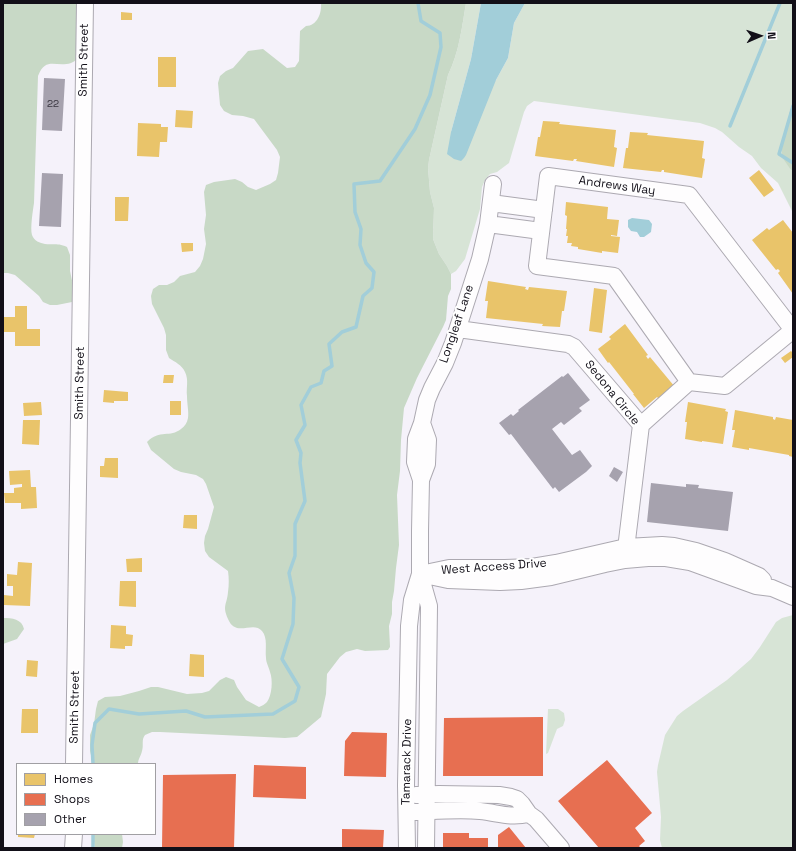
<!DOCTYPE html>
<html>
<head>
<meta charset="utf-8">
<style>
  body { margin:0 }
  #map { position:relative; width:796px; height:851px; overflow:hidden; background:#f5f2fa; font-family:"Space Grotesk",sans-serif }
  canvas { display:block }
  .frame { position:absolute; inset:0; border:4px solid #120f18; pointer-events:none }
  .legend { position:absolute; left:16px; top:763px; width:140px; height:72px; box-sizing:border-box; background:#fff; border:1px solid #a09fa3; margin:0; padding:5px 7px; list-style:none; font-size:12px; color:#120f18 }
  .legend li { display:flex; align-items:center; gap:8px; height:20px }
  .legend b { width:20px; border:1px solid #a09fa3 }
  .north { position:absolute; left:740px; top:16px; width:40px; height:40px; -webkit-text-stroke:3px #fff; paint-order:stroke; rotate:88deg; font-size:11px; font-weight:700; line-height:16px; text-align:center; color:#120f18 }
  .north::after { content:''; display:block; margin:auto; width:14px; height:18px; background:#120f18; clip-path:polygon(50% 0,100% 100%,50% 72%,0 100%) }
</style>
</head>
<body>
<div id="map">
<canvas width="796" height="851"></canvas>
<div class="frame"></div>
<ul class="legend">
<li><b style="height:11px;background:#e9c46a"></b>Homes</li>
<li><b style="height:11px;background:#e76f51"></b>Shops</li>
<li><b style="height:11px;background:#a6a2ae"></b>Other</li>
</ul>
<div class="north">N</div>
</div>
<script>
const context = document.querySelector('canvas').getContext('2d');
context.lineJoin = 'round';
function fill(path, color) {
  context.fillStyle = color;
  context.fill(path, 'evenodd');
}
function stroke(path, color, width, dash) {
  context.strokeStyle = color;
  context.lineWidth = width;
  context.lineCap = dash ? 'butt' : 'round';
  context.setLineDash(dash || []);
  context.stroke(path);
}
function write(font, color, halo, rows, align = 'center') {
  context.font = font + ' "Space Grotesk",sans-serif';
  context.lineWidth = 4;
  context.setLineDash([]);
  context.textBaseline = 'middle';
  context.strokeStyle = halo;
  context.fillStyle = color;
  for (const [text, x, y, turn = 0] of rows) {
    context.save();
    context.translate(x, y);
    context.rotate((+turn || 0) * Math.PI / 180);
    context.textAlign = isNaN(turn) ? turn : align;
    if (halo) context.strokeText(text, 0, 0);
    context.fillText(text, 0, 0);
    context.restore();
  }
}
fill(new Path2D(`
  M466,3H481L471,59L451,132L496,80L508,58L514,23L525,3H793V100L789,113L788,128L782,143L791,170L793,171V213L778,183L761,168L752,156L739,147L722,132L715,128L700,123L534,101L527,106L524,112L509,163L497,172L490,174L485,180L482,187L480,209L465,259L456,271L451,274L447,266L439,254L433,239L434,208L430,192L428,168L429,160L448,75C459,53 462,27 466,3Z
  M793,615V848H662L660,840L661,817L657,772L658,765L665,735L677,716L683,711L727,680L751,659L760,647L776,622L782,618Z
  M548,709H558L564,713L565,720L563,726L557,729L548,753L546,754Z`), '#d7e4d6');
fill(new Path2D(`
  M3,3H77V59C75,61 73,62 71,63C56,68 46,56 38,76L34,203C33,210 30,228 32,235C34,241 40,243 45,244C55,245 58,243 67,247L70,255V271L75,295L72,302L57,305H50L43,302L39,296L15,275L8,273H3Z
  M321,3H466C462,27 459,53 448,75L429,160L428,168L430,192L434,208L433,239L439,254L447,266L451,274V289L448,296L446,320L443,327L417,378L404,408L401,440L400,471L397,495L399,545L396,568L394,591L392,602V614L389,626L390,647L388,650L365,651L357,649L346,652L340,657L327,674L326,694L321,717L297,737L285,738L160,732H152L145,735C141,740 144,745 142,751C141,756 138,759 138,764H93L90,751V735L94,724L96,709L98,701L105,697L120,696L139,691L151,687H158L187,694L202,693L209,691L220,680L226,677L234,680L237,687L246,700L259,707C262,706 265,704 267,702C272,695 273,680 270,672C269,667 266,663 266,658C265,649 268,638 262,631C253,620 236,638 228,619C222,605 227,605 228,592C229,585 229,578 228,571L209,557L205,551L204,543L205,536L208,529L214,507L206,484L203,479L196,475L181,472L174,469L151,450L147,442C160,429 170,438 181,429C185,426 187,423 188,418C189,412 187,404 187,396C186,388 189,380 185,372C182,365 175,362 169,358L166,350V335L164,328L152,304L151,296L153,289L159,285H167L174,282L180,276L195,272L200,266L203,259L206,244L204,229L206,215L204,192L206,185L214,182L235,179L242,182L248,187L256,190L270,184L276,180L278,173L280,157L277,150L254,119L243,116L232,115L224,111L220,105L218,83L220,76L226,71L233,68L248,51L263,49L287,68L295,67L299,61L300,31L306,26C317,26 322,13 321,3Z
  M793,100V171L791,170L782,157V143L788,128L789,113Z
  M3,618C12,618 22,619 24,629L17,639L3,644Z
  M93,834H122L123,842L122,848H95Z`), '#c8d9c6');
fill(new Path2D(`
  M481,3H525L514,23L508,58L496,80L466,155L464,158L461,161L454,159L447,154L451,132L471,59Z
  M632,218L649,220L652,224L651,232L644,237H640L637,232L631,231L628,227V220Z`), '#a2ced9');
fill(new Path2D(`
  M121,12L132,13V20H121Z
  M158,57H176V87H158Z
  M176,110L193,111L192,128L175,127Z
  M543,121L560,122L559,124L616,130L614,147L617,148L614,167L576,161L577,159H574L573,161L535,156L538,137H540Z
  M138,123L161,124V127H168L167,142H160L159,157L137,156Z
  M630,132L648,133L647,135L704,141L702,158L705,159L702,178L664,172V170H662L661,172L623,168L626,148H628Z
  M759,170L774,190L764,197L749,178Z
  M115,197H129L128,221H115Z
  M566,202L608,207L607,219L619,220L617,236L611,235V236L620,237L618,253L602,251V253L578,249V247L571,246L572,243H567L568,236H566L567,229H566L567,216L565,215Z
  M783,220L793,233L792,234L793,294L778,273L780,271L778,269L776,270L752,240L767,228L769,230Z
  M181,243H193V251L182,252Z
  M488,281L526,287L525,289L528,290L529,287L567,291L564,311H562L560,327L542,326L543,324L486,318L488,301H485Z
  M594,288L607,290L602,333L589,331Z
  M15,306H27V329H40V346H15V332H4V317H15Z
  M625,324L648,355L646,356L648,359L650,357L675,387L659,399L657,397L644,408L633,394H634L609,362L608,363L598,349L611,339L609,337Z
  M791,351L793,353V357L785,363L781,358Z
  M164,375H174L173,383H163Z
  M104,390L128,392V401H114V403L103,402Z
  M170,401H181V415H170Z
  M41,402L42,415L24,416L23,403Z
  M688,402L726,409L725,411L728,412L723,444L702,441V442L685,439L687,422H685Z
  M735,410L773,417V419L775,420L776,417L793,420V457L789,456V455L749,448V450L732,447L735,430H732Z
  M23,420H40L39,445L22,444Z
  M105,458H118V478L100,477V466H104Z
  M30,470L31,487H36L37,508L21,509V503H5L4,493H14V488L22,487V484L10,485L9,471Z
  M184,515H197V529L183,528Z
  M142,558V572H127L126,559Z
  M18,562L32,563L30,606L4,605V595L13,596V586H7V574L17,575Z
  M120,581H136V607L119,606Z
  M111,625L126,626V634L133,635L132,646H125V649L110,648Z
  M190,654L204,655V677L189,676Z
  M27,660L38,661L37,677L26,676Z
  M22,709H38V733H21Z
  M18,834H35L34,838L18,837Z`), '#e9c46a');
fill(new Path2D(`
  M543,717V776H443L444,718Z
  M352,732L387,733L386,777L344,776L345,741Z
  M607,760L652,813L635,828L645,841L639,846L641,848H599L558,801Z
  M254,765L306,767V799L253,797Z
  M236,774L234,848H162L163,775Z
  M509,827L526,848H498V835Z
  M342,829L384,830L383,848H342Z
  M443,833H469V838H488V848H443Z`), '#e76f51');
stroke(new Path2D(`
  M793,106L779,154L793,163
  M730,126L780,3
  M93,764L92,745L95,723L109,709L139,714L186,711L205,717L273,714L295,701L299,687L282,659L293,624L294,598L289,573L295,556V524L305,501L300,463L301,453L296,440L305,425L301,405L311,387L321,383L324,371L332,366L329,344L342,332L356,327L363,296L372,288L374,272L366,263L360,245L361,229L355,212L354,184L380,181L415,129L430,95L441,47L440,33L421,21L418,3
  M93,848V834`), '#a2ced9', 3.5);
fill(new Path2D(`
  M44,78L65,79L62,131L42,130Z
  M42,173L63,174L61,227L39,226Z
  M568,373L590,400L579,408L582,411L564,425L561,422L552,429L572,455L580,450L592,466L586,472L559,492L555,487L553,489L511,434L509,435L499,423L511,414L513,416L519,411L518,410L562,376L563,377Z
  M614,467L623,472L617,482L609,476Z
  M651,483L686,487V484L699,485L698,488L733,492L728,531L647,522Z`), '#a6a2ae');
const minor = new Path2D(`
  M548,176L689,195L793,330L725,386L689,382L614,276L537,266Z
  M491,203L544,210
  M488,224L541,231
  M458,329L568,344L574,347L641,425L625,557
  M641,425L689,382
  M421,480L427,464L428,440L422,423
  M425,573L449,568H505L532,567L556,563L626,547L662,545L674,546L696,551L725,561L759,576L763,580
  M420,574L448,580L500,582L521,581L551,577L605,564L625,560L648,558H666L690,562L756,586L772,588L793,597
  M74,764L85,3
  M416,795L439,794L499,795L511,797L517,799L522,804L529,814L536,819L561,848
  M415,812C437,811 459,809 480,811C499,813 509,818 529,814
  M73,848L74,834
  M407,848L406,785L409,626L412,600L420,574
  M426,848L429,606L420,574V531L421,480L415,462L416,439L422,423L427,400L432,388L445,363L453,343L480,259L488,224L493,184`);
stroke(minor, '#aca9b1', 18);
stroke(minor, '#fefdfe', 16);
write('10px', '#37343e', null, [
  ["22",53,104]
]);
write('12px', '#120f18', '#fff', [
  ["Smith Street",84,60,-89],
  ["Andrews Way",617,186,8],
  ["Longleaf Lane",457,324,-71],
  ["Smith Street",80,383,-89],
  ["Sedona Circle",612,393,51],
  ["West Access Drive",494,567,-4],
  ["Smith Street",75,707,-89],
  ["Tamarack Drive",407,762,-89]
]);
</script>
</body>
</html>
